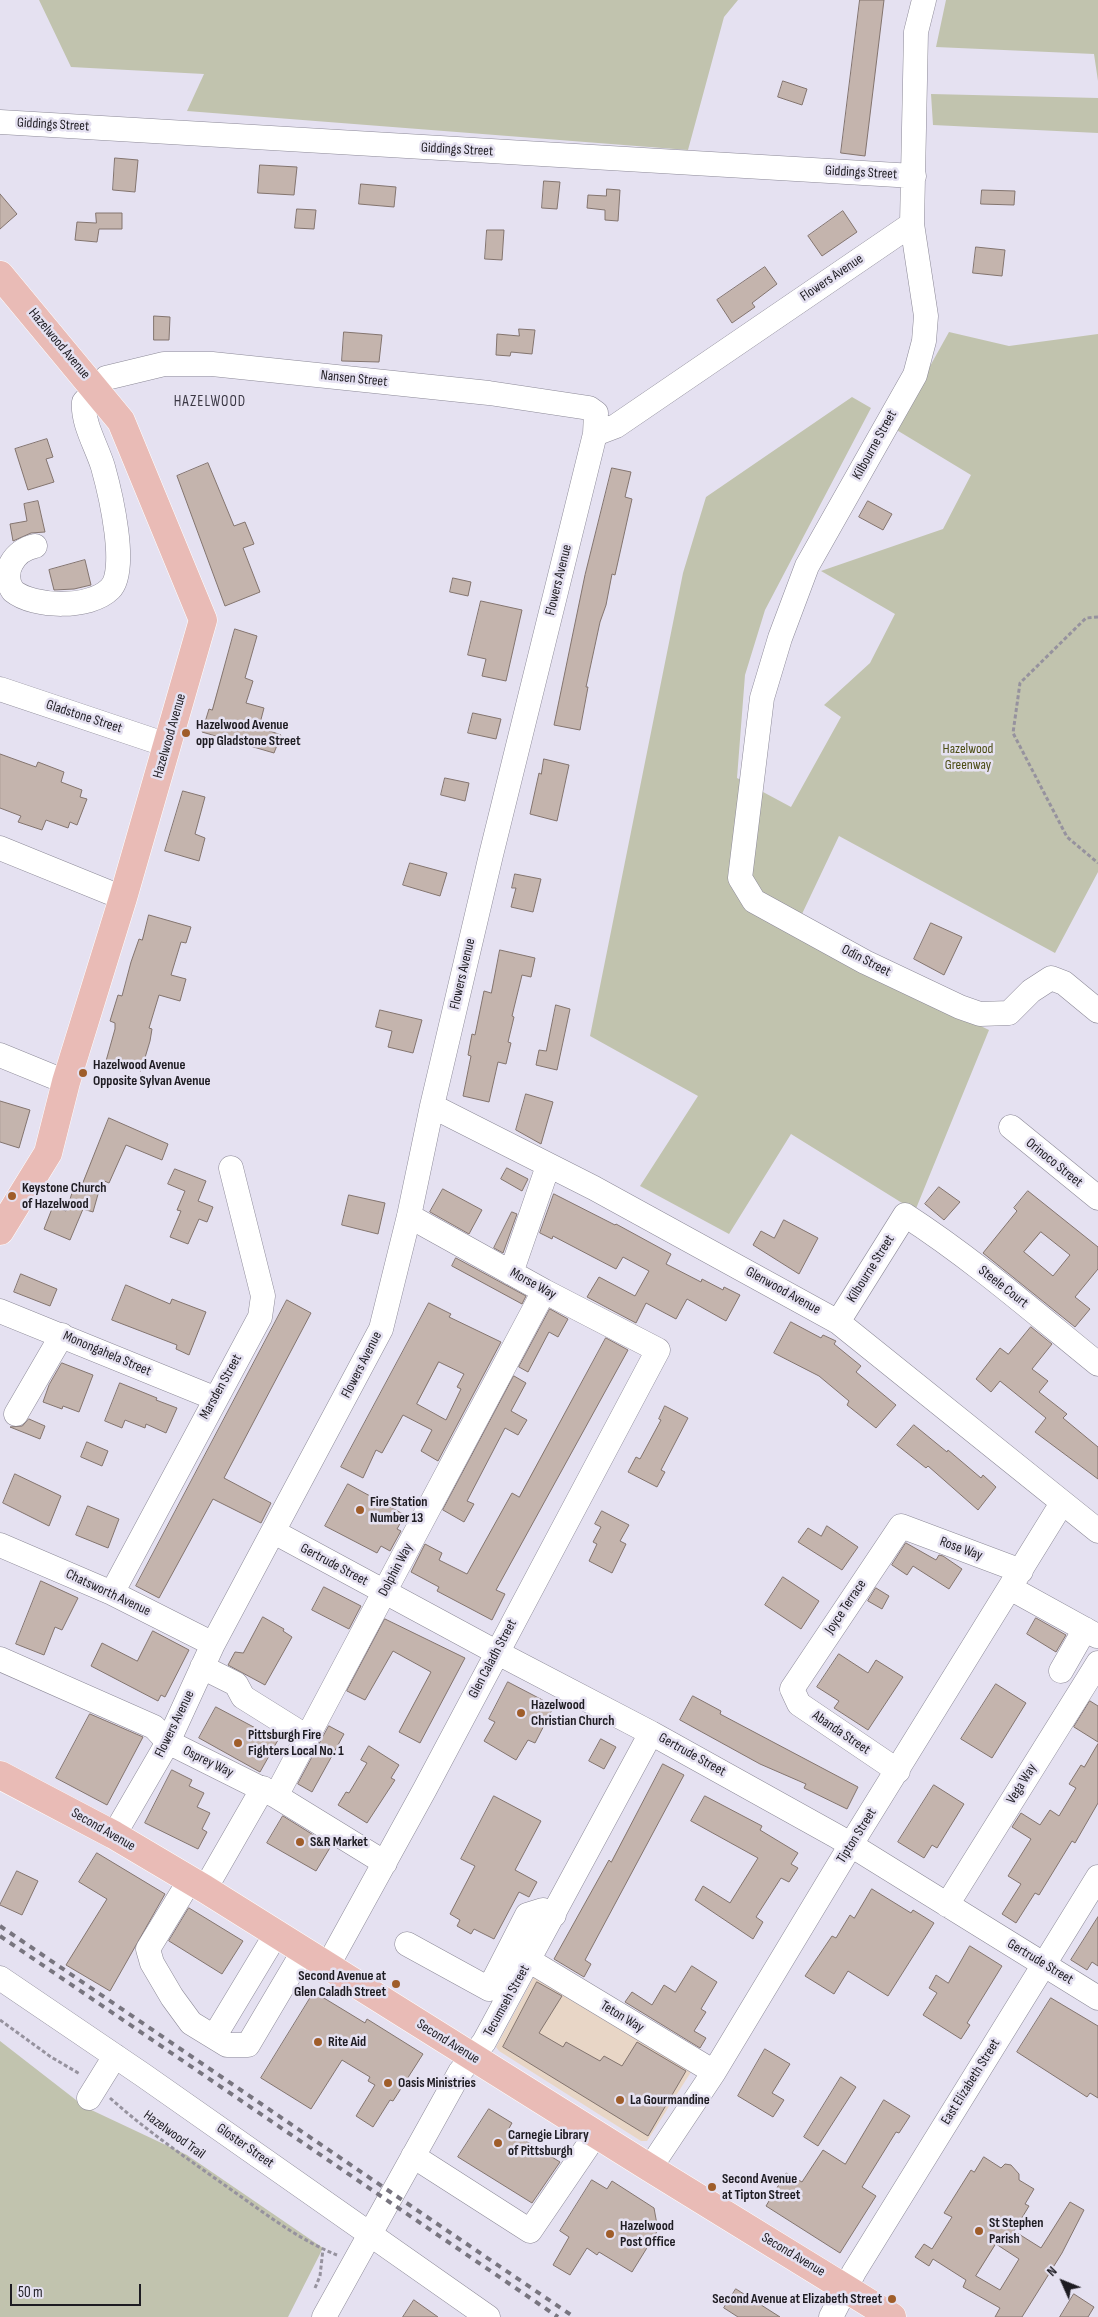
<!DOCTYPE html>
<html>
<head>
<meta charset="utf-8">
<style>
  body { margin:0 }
  #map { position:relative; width:1098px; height:2317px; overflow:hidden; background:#e5e1f1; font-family:"Sofia Sans Condensed",sans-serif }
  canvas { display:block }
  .north { position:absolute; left:1038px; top:2257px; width:50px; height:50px; -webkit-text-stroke:4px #e5e1f1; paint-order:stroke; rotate:314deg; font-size:14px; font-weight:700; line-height:20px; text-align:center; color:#1e1c22 }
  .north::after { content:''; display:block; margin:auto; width:18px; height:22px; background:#1e1c22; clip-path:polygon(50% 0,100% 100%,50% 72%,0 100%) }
  .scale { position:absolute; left:10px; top:2284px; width:131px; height:22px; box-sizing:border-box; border:2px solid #1e1c22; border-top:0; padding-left:6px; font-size:15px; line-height:18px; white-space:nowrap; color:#1e1c22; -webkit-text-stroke:4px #e5e1f1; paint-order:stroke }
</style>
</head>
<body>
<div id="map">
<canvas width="1098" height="2317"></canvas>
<div class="north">N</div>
<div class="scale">50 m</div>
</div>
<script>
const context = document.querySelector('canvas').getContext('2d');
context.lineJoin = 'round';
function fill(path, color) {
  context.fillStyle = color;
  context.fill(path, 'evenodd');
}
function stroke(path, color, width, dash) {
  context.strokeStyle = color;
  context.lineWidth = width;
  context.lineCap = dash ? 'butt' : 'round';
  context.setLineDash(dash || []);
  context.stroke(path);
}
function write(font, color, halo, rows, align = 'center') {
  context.font = font + ' "Sofia Sans Condensed",sans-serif';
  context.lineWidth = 5;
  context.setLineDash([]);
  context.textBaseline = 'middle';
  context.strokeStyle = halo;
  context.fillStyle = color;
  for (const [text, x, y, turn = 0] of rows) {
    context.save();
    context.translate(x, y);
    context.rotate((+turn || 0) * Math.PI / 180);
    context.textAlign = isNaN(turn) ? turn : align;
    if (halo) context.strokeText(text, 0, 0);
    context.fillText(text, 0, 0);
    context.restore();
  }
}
fill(new Path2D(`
  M537,1971L690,2065L691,2072L647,2141H641L499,2051L496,2047Z`), '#e8d6c6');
fill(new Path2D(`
  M39,0H738L724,17L688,150L187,111L204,74L71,67Z
  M946,0H1098V81L1094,54L936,47Z
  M931,94L1098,98V133L933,125Z
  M949,332L1009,346L1098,334V872L1055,953L839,836L792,935L989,1030L915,1211L791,1134L729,1234L640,1186L698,1096L590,1036L683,573L706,497L852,397L871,408L765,610L745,675L737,778L791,807L841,717L824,705L870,663L895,614L821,571L943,529L971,475L895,429Z
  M0,2041L85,2107L187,2155L323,2248L288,2317H0Z`), '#c1c3ae');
const building = new Path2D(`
  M860,0H884L865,156L841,153Z
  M783,81L807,89L802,105L778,97Z
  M115,158L138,160L135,192L113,190Z
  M260,165L297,167L294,195L258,193Z
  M544,181L560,182L557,209L542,208Z
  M361,184L396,187L394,207L359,204Z
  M607,189L620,190L618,221L605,220V210L587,208L588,195L606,196Z
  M982,190L1015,191L1014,205L981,204Z
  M0,194L17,214L0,229Z
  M297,209L316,210L314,229L295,228Z
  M843,211L857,232L822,256L808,236Z
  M96,213H122V229H99L97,242L75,240L77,222L96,223Z
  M487,230H504L502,260L485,259Z
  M976,247L1005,250L1002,276L973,273Z
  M765,267L777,284L752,303L755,307L732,323L717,300Z
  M154,316L170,317L169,340H154Z
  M519,329L535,330L532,354L511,352L510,356L496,355L497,334L519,336Z
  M344,332L382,335L379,362L342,361Z
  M47,439L53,457L46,459L54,482L28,490L15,449Z
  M208,463L234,526L245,522L254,544L243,548L260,592L225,606L177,476Z
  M612,468L631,472L625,497L632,499L615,575L612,574L606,605L600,622L586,687H588L580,730L554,725L585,575Z
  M38,501L45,532L31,533L13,541L10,524L27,521L24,504Z
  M868,501L892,514L883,530L859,517Z
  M85,560L91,585L74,589L54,590L49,570Z
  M453,578L471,582L468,596L450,592Z
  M481,601L522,610L506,681L482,676L486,659L468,655Z
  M235,629L257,636L245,678L253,681L246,703L264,708L259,727L281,735L274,753L202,732L209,709L212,710Z
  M473,713L501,719L496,739L468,733Z
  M0,754L36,767L38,762L64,772L61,782L82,790L80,797L87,799L77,825L70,822L68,828L46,820L42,830L18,822L21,816L0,808Z
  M544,759L569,765L557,821L530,814L539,773L541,774Z
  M445,778L469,783L465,801L441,795Z
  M183,791L205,797L195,834L205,838L199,861L165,851Z
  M410,863L447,873L440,896L403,885Z
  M515,874L541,879L533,912L511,907L516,888H512Z
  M149,915L191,927L186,943L181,942L171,975L186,979L180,1001L159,995L149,1028L152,1029L150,1041L141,1071L106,1061L115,1029V1023L110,1021L118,995L122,996L131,962L139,939L142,940Z
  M931,923L962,937L944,975L914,959Z
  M500,950L535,958L531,977L522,975L512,1016L514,1017L508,1042L511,1043L506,1064L498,1062L489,1102L463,1096L471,1056L468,1055L472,1034L475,1035L484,991L491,993Z
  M556,1005L570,1009L557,1070L536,1065L539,1050L546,1051Z
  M380,1010L422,1020L413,1053L388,1047L392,1031L376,1027Z
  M526,1094L553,1102L541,1144L516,1130Z
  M0,1101L30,1110L19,1148L0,1142Z
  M109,1118L168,1144L162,1160L126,1145L109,1183L102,1180L93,1212L83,1209L70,1240L44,1229L53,1206L66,1211L74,1187L80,1189Z
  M507,1168L528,1179L522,1191L501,1179Z
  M175,1169L206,1181L198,1201L213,1207L207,1222L199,1219L188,1244L170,1237L181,1211L177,1210L185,1191L168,1184Z
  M939,1187L960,1202L944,1220L925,1204Z
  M443,1189L482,1210L469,1234L430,1212Z
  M1028,1191L1098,1247V1269L1075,1297L1090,1309L1075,1327L983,1253L1017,1211L1014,1208ZM1041,1232L1070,1255L1053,1276L1024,1252Z
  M554,1194L615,1225L616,1224L671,1254L666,1264L701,1282L702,1279L723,1290L724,1287L740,1295L726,1321L687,1299L676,1319L646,1303L636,1323L587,1297L599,1277L635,1296L649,1271L623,1257L616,1269L553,1236L552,1239L540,1233Z
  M349,1195L385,1203L378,1234L342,1225Z
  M512,1212L517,1214L503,1253L494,1248Z
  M784,1220L818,1238L799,1274L753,1245L761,1231L774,1238Z
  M456,1258L526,1296L522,1304L452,1266Z
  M21,1274L57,1289L50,1306L14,1292Z
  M126,1285L170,1304L172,1299L206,1312L189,1355L176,1349L177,1345L112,1320Z
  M287,1300L311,1313L224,1478L271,1503L261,1523L213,1499L159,1598L136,1586Z
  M429,1303L451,1314L449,1317L501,1342L438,1461L421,1451L432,1430L403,1415L382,1453L376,1450L363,1478L341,1467ZM439,1362L464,1374L457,1387L461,1389L446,1420L417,1404Z
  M550,1309L568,1319L558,1337L549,1332L528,1372L519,1367Z
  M791,1322L821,1338L823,1335L836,1341L834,1344L861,1366L856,1372L896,1405L876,1428L847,1405L849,1401L819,1376L774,1353Z
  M1031,1327L1052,1344L1032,1369L1048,1381L1039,1392L1067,1414L1063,1418L1098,1447V1479L1035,1432L1046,1418L1000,1381L991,1392L976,1379L1000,1348L1008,1354Z
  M606,1338L628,1350L496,1590L505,1594L492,1620L437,1591L439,1587L411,1572L425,1544L442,1553L439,1560L467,1574L512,1493L519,1497Z
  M62,1363L93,1375L79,1412L63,1406L62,1409L43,1402L49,1385Z
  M514,1376L526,1383L511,1411L527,1420L518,1435L505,1428L467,1501L474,1504L464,1522L443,1510Z
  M120,1383L157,1398L156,1400L177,1408L166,1433L146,1424L145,1428L125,1420L122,1428L105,1421Z
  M665,1406L688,1418L661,1470L665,1472L657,1487L628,1472L636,1457L640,1459L661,1420L659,1419Z
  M29,1419L45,1426L40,1439L10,1427L22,1426Z
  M914,1425L947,1452L948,1450L981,1478L983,1475L996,1487L978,1510L928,1466L926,1468L897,1445Z
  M87,1442L108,1451L102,1466L81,1457Z
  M15,1474L61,1496L49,1526L3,1503Z
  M348,1484L405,1515L397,1529L401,1531L390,1551L381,1546L377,1553L325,1526Z
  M88,1506L119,1519L108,1548L76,1535Z
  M602,1511L629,1525L620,1541L626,1544L612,1573L589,1561L597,1544L593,1542L601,1527L595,1524Z
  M827,1526L858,1547L842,1570L798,1542L808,1528L821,1536Z
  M906,1543L936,1560L939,1555L943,1556L962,1569L949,1589L913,1566L907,1575L892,1565Z
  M783,1577L819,1601L801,1629L765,1605Z
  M41,1581L78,1598L62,1630L55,1627L44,1655L16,1644Z
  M324,1587L361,1606L349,1629L312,1610Z
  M876,1588L889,1596L882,1609L868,1601Z
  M263,1617L284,1629L283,1631L292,1637L265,1685L228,1665L235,1652L243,1653Z
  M1036,1618L1066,1635L1056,1652L1027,1634Z
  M385,1619L465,1658L420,1743L399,1732L431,1672L393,1651L365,1700L347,1691Z
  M153,1631L189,1650L165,1697L161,1695L158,1701L91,1666L102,1643L137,1661Z
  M839,1654L868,1673L876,1660L903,1677L868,1730L834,1708L839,1701L817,1687Z
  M508,1682L554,1706L535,1743L528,1740L516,1760L484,1741L495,1722L489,1719Z
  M996,1684L1026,1703L992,1758L961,1739Z
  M693,1696L721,1711L720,1714L858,1787L847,1809L804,1788L806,1784L760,1764L680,1720Z
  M1090,1701L1098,1706V1742L1074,1727Z
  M216,1707L278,1740L260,1772L199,1738Z
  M90,1714L143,1737L107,1805L56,1778Z
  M329,1726L344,1734L312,1792L298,1784Z
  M601,1739L616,1747L604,1769L589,1761Z
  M1098,1744V1803L1075,1843L1072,1841L1039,1895L1035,1893L1016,1923L1002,1914L1021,1884L1008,1876L1031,1839L1012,1827L1021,1813L1040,1825L1050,1810L1059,1816L1076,1788L1069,1784L1081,1765L1084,1767Z
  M369,1746L399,1765L391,1778L395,1780L367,1823L338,1805L346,1792L349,1793L367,1763L361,1760Z
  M663,1764L684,1775L585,1960L591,1964L584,1977L554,1959L609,1860L611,1862Z
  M172,1770L192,1780L189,1786L204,1793L197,1807L210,1813L202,1829L207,1832L198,1849L145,1823Z
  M934,1785L964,1804L937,1848L932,1845L924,1858L898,1842Z
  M494,1796L541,1821L515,1870L537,1882L529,1897L519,1892L494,1939L474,1929L471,1934L457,1926L460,1920L450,1914L475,1866L461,1859Z
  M705,1796L762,1826L760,1830L798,1853L791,1864L798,1868L789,1882L781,1878L756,1917L763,1922L753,1939L695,1900L703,1886L730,1903L758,1858L691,1821Z
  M283,1816L331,1846L316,1871L267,1843Z
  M97,1853L165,1894L110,1991L66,1965L107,1899L79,1882Z
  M17,1871L38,1881L22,1915L0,1905Z
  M872,1889L911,1913L913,1910L934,1923L888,1996L848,1971L834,1994L805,1976L832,1936L836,1938L850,1915L854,1918Z
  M189,1908L243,1941L222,1974L169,1941Z
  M1098,1917V1966L1092,1962L1087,1970L1071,1960Z
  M970,1946L1002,1966L967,2023L970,2025L961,2039L923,2015L937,1993L929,1988L936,1975L948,1983Z
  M692,1966L717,1982L701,2009L706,2012L694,2031L706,2038L700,2048L625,2002L632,1992L652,2005L664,1985L675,1992Z
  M537,1982L562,1996L539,2033L563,2047L566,2042L600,2061L604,2056L622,2066L637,2042L686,2071L648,2136L503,2047Z
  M314,1992L365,2023L367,2019L423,2054L393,2101L390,2100L373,2127L356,2116L375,2085L368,2081L370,2077L342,2060L311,2109L261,2078Z
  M1051,1998L1098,2026V2098L1090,2093L1087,2097L1017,2052Z
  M765,2049L790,2064L772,2093L784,2100L773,2117L738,2096Z
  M841,2077L856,2087L818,2146L804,2137Z
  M884,2100L910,2116L899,2133L896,2132L862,2187L876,2196L840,2253L766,2206L786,2173L802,2182L823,2150L845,2164Z
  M489,2109L512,2123L508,2130L560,2162L532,2203L458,2157Z
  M984,2157L1001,2168L1005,2164L1011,2165L1019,2174V2180L1034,2189L1025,2204L1029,2206L1014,2231L1041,2248L1070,2202L1084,2210L1062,2253L1022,2317H995L1000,2308L963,2287L966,2280L933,2259L929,2266L915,2257L924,2244L932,2249L952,2217L944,2213L971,2170L974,2172ZM996,2244L1019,2259L1000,2290L976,2276Z
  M592,2180L607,2189L612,2181L654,2208L658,2230L632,2272L599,2252L597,2255L587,2248L570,2275L553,2265L569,2237L560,2231Z
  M736,2289L780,2317H738L724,2308Z
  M1074,2294L1094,2307L1088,2317H1060Z
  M414,2300L438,2317H403Z`);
fill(building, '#c4b4ad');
stroke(building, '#83746e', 1);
const minor = new Path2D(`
  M924,0L916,32L912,224L926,316L924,341L915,375L807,566L780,638L762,698L740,878L754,901L865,962L960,1007L980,1014L1009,1013L1031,991L1051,978L1064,983L1098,1011
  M0,122L914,176
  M35,546C15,550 0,572 13,591C34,608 90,609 110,589C129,571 110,492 103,467C97,447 82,423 84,402L106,378L164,364H212L489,393L589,408L596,413L595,434
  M0,689L167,745
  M0,848L123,898
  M0,1055L66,1082
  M432,1106L594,1188L838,1322L1098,1531
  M1011,1127L1098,1198
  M511,1273L548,1166
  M0,1311L214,1398
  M838,1322L905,1215C973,1259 1035,1313 1098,1364
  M16,1414L62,1335
  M274,1532L496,1652L651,1733L838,1837L1098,1998
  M0,1545L112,1593L213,1644
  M1010,1588L1097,1636
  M112,1593L260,1317L263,1296L231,1168
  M0,1659L154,1727L168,1742L276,1796L385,1863
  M202,1667L236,1684L243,1697L307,1737
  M1061,1671L1085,1629
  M898,1771L799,1704L792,1689L901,1526L1021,1571
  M276,1796L544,1291
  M114,1835L168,1742L213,1644L381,1329L409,1216L432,1106L491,855L595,434L616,426L912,224
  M190,1880L148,1949L152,1963L172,1997L191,2023L227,2045H248L303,1952
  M205,1889L263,1788
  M947,1905L1098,1663
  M407,1944L489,1989L527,1915L543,1910L554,1915
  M530,1961L714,2072
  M327,1967L425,1789L658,1350L544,1291L409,1216
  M0,1978L143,2075L488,2317
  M214,2037L276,1934
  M89,2098L115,2056
  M413,2156L530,2231L596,2134
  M650,2168L714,2072L858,1833L1062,1503
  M324,2317L460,2072L484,2042L651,1733
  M831,2317L854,2272L1098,1877`);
const major = new Path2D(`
  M0,275L121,421L203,620L123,898L66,1082L48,1153L0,1231
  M0,1775L114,1835L205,1889L650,2168L892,2317`);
stroke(minor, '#8c8997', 25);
stroke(major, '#fff', 29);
stroke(new Path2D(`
  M1098,617L1086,618L1020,683L1013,733L1067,837L1098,863
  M0,2020L51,2057L80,2074
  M110,2098C149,2133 191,2161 233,2191C266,2214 299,2240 337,2255
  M315,2288L320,2276L323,2249`), '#96929e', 3, [4, 2.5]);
stroke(minor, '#fff', 24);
stroke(major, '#e9bbb6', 28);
stroke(new Path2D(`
  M0,1926L574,2317
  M0,1936L558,2317`), '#78757f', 4, [6, 6]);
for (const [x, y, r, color] of [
  [186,733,5,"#9f5d2a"],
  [83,1073,5,"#9f5d2a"],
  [12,1196,5,"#9f5d2a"],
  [360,1510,5,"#9f5d2a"],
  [521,1713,5,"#9f5d2a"],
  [238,1743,5,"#9f5d2a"],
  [300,1842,5,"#9f5d2a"],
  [396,1984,5,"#9f5d2a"],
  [318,2042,5,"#9f5d2a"],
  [388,2083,5,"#9f5d2a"],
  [620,2100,5,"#9f5d2a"],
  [498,2143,5,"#9f5d2a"],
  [712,2187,5,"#9f5d2a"],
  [979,2231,5,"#9f5d2a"],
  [610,2234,5,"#9f5d2a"],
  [892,2299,5,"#9f5d2a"]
]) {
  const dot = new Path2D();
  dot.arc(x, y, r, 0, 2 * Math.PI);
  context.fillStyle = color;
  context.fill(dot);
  stroke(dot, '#e5e1f1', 2);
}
write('14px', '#1e1c22', '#e5e1f1', [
  ["Giddings Street",53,125,3],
  ["Giddings Street",457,150,3],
  ["Giddings Street",861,173,3],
  ["Flowers Avenue",832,278,-34],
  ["Hazelwood Avenue",59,344,50],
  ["Nansen Street",354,379,6],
  ["Kilbourne Street",875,445,-61],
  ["Flowers Avenue",559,580,-76],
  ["Gladstone Street",84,717,18],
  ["Hazelwood Avenue",170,736,-74],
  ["Odin Street",866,961,27],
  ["Flowers Avenue",463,974,-77],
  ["Orinoco Street",1054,1163,39],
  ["Kilbourne Street",871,1269,-58],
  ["Morse Way",533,1284,29],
  ["Steele Court",1003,1287,38],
  ["Glenwood Avenue",783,1291,29],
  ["Monongahela Street",107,1354,23],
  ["Flowers Avenue",362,1365,-63],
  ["Marsden Street",221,1387,-61],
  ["Rose Way",961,1549,20],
  ["Gertrude Street",334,1565,28],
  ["Dolphin Way",396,1570,-62],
  ["Chatsworth Avenue",108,1593,25],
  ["Joyce Terrace",846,1607,-56],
  ["Glen Caladh Street",493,1659,-62],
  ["Flowers Avenue",175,1724,-64],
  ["Abanda Street",841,1733,34],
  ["Gertrude Street",692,1755,29],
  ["Osprey Way",208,1762,26],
  ["Vega Way",1022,1784,-58],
  ["Second Avenue",103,1830,30],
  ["Tipton Street",857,1836,-58],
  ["Gertrude Street",1040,1962,31],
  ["Tecumseh Street",507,2001,-61],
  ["Teton Way",622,2017,31],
  ["Second Avenue",448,2042,32],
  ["East Elizabeth Street",971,2082,-58],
  ["Hazelwood Trail",174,2135,36],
  ["Gloster Street",245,2146,35],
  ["Second Avenue",793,2255,31]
]);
write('bold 14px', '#1e1c22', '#e5e1f1', [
  ["Hazelwood Avenue",196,725],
  ["opp Gladstone Street",196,741],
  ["Hazelwood Avenue",93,1065],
  ["Opposite Sylvan Avenue",93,1081],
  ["Keystone Church",22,1188],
  ["of Hazelwood",22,1204],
  ["Fire Station",370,1502],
  ["Number 13",370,1518],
  ["Hazelwood",531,1705],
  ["Christian Church",531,1721],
  ["Pittsburgh Fire",248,1735],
  ["Fighters Local No. 1",248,1751],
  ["S&R Market",310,1842],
  ["Second Avenue at",386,1976,"right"],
  ["Glen Caladh Street",386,1992,"right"],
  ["Rite Aid",328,2042],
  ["Oasis Ministries",398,2083],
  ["La Gourmandine",630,2100],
  ["Carnegie Library",508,2135],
  ["of Pittsburgh",508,2151],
  ["Second Avenue",722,2179],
  ["at Tipton Street",722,2195],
  ["St Stephen",989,2223],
  ["Parish",989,2239],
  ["Hazelwood",620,2226],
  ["Post Office",620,2242],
  ["Second Avenue at Elizabeth Street",882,2299,"right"]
], 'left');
write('14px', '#4b4c13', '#e5e1f1', [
  ["Hazelwood",968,749],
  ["Greenway",968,765]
]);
context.letterSpacing = '1px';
write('15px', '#3c3945', '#e5e1f1', [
  ["HAZELWOOD",210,402]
]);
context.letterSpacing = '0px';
</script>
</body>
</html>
